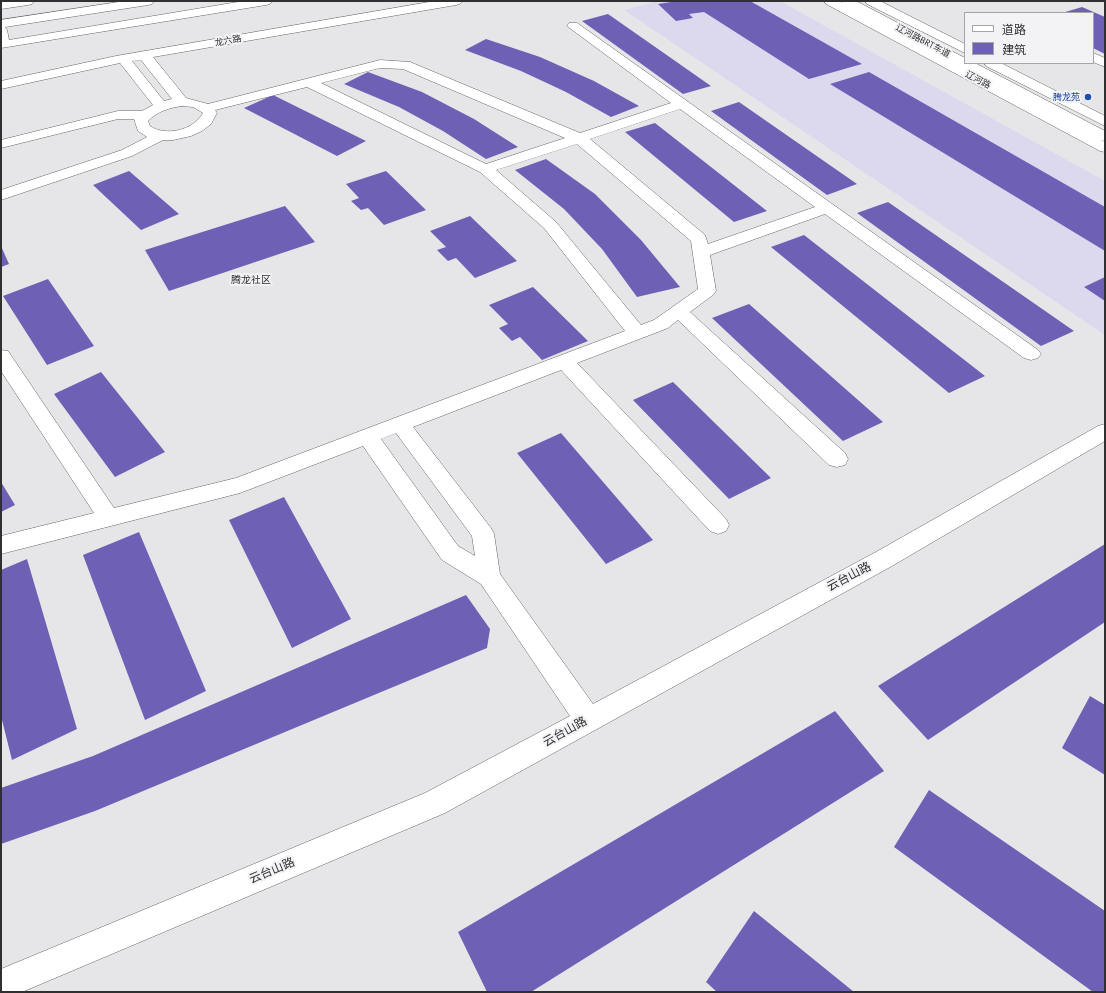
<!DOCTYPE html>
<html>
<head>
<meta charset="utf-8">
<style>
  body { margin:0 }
  #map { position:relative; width:1106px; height:993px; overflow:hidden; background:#e6e6e9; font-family:"PT Sans","Noto Sans SC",sans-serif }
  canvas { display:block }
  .frame { position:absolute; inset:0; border:2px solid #303031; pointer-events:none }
  .legend { position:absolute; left:964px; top:12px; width:130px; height:52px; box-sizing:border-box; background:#f3f3f6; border:1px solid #a5a5a7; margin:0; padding:5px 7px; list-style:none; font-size:12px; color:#303031 }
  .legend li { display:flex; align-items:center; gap:8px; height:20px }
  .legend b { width:20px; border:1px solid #a5a5a7 }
</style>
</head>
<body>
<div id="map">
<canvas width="1106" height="993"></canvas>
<div class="frame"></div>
<ul class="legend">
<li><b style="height:5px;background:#fff"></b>道路</li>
<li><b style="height:11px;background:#6e60b5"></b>建筑</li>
</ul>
</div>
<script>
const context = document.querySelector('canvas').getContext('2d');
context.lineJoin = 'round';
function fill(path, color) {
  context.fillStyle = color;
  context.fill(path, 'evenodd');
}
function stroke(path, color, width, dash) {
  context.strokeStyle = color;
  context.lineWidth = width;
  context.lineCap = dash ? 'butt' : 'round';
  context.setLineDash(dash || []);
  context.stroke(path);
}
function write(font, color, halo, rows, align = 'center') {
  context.font = font + ' "PT Sans","Noto Sans SC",sans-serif';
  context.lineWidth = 4;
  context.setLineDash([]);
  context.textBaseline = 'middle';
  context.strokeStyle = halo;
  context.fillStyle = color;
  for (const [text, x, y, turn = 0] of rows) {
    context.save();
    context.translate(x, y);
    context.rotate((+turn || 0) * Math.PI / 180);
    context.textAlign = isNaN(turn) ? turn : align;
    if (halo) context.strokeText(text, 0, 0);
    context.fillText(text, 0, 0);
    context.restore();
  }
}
fill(new Path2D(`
  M658,1H780L1105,181V335L624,10Z`), '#dcd9ef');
fill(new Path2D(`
  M678,1H750L862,64L809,79L704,12L689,14L693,18L676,21L658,4Z
  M1082,7L1105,17V54L1093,48V13H1062Z
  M608,14L711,86L683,94L582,21Z
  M486,39L540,57L594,81L639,106L611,117L566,92L521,71L465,50Z
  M368,72L422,92L474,119L518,147L486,159L443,131L399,107L344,84Z
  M869,72L1105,207V251L830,84Z
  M273,95L366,141L337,156L244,108Z
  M739,102L857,184L827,195L711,111Z
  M655,123L767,211L734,222L625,132Z
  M546,159L595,194L641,240L680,287L637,297L602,249L564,209L515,170Z
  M129,171L179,214L141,230L93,185Z
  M386,171L426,210L384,225L368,208L361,210L351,201L359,198L346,184Z
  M888,202L1074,331L1041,346L857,213Z
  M285,206L315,242L169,291L145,250Z
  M470,216L517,261L475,278L456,258L448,261L437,250L446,247L430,231Z
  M804,235L985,376L949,393L771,247Z
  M1,246L9,264L1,267Z
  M1105,277V301L1084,287Z
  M48,279L94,346L47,365L3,296Z
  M533,287L588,341L542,360L520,337L512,341L499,328L508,324L489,305Z
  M749,304L883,422L843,441L712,318Z
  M101,372L165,452L115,477L54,394Z
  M673,382L771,478L729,499L633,400Z
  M561,433L653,540L606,564L517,453Z
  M1,482L15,505L1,512Z
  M284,497L351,619L292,648L229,520Z
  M139,532L206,691L145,720L83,555Z
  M1105,544V622L928,740L878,686Z
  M27,559L77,729L12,760L1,716V570Z
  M466,595L490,629L487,648L95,811L1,844V788L93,756Z
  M1090,696L1105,705V775L1062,748Z
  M835,711L884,771L531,992H487L458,932Z
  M929,790L1105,911V992H1093L894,847Z
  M754,911L854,992H717L706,982Z`), '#6e60b5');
const minor = new Path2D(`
  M1,1H34L32,4L28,5L1,9Z
  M125,1H154L152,4L148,5L5,27L7,30L9,40L244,1H272L270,4L266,5L1,48V20Z
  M435,1H462L460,4L456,5L153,57L186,98L208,104L380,60L410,62L580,133L671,103L567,26L569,23H577L1038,350L1041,354L1038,358L1031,360L1024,358L825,214L710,255L716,291L713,295L690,312L845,453L848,459L845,465L837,467L829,465L678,320L668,328L577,363L726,519L729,525L726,531L718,534L710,531L561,370L413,427L491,528L494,534L500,574L593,704L876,552L1098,426L1105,424V441L892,566L445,813L22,992H1V969L425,793L570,716L481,584L442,560L363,446L240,493L1,554V536L94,513L1,371V350L8,351L114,508L236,478L625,331L544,228L480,172L307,87L215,110L217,113L211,124L202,131L191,136L173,140H163L132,156L1,200V190L122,150L147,137L138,131L134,119H118L1,148V140L118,111H142L153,105L120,63L1,89V81L116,56ZM141,60L172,99L164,101L132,61ZM380,68L403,69L565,138L486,164L321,83ZM182,106L193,107L203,113C194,130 166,137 150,126L148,121C158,111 169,108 182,106ZM680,109L815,207L708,244L705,235L590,139ZM577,144L691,241L698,289L654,320L641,325L556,222L496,170ZM396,433L472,536L475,556L458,546L381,439Z
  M841,1H856L965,58V63H975L1105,131V141L1100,140L843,4Z
  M1093,53L1105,58V67L1093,62Z`);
const major = new Path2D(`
  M824,1H839L1105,142V152L1100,151L826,4Z
  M865,1H880L965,44V53L867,4Z
  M984,63H1001L1105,116V126L986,66Z`);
stroke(minor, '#656568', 1);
stroke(major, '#656568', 1);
fill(minor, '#fff');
fill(major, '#fff');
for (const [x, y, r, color] of [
  [1088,97,4,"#1a4fb4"]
]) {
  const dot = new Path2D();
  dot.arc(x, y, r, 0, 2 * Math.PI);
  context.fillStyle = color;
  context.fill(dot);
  stroke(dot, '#f3f3f6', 1.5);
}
write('9px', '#303031', '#f3f3f6', [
  ["龙六路",228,41,-10],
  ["辽河路BRT车道",923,41,28],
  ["辽河路",978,80,28]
]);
write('9px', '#164399', '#f3f3f6', [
  ["腾龙苑",1080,97]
], 'right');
write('10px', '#303031', '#f3f3f6', [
  ["腾龙社区",251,280]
]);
write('12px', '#303031', '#f3f3f6', [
  ["云台山路",849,577,-28],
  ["云台山路",565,732,-29],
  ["云台山路",272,871,-23]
]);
</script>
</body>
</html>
